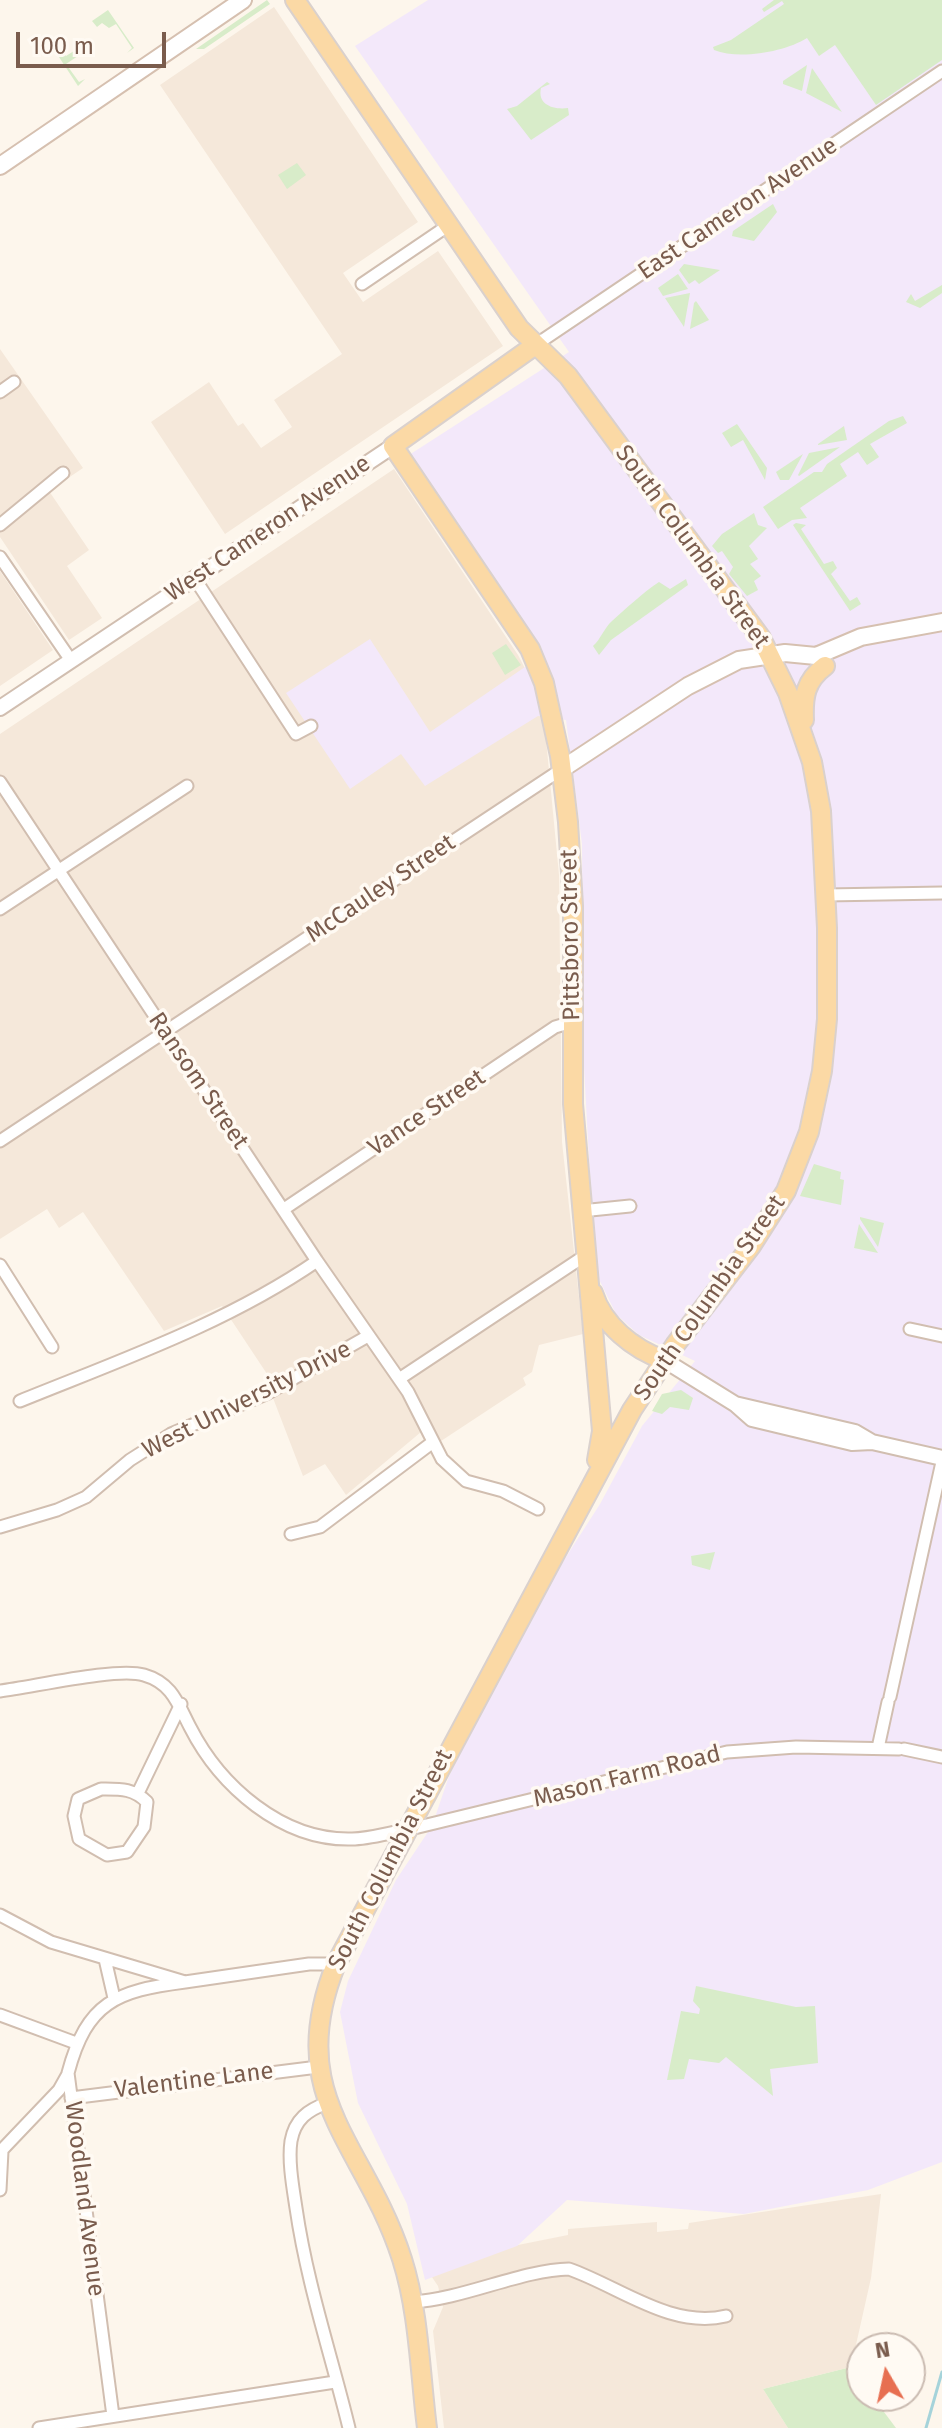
<!DOCTYPE html>
<html>
<head>
<meta charset="utf-8">
<style>
  body { margin:0 }
  #map { position:relative; width:942px; height:2428px; overflow:hidden; background:#fdf6ec; font-family:"Fira Sans",sans-serif }
  canvas { display:block }
  .north { position:absolute; left:846px; top:2332px; width:80px; height:80px; box-sizing:border-box; background:#fffaf3; border:2px solid #cabbb1; border-radius:50%; rotate:351deg; font-size:22px; font-weight:700; line-height:32px; text-align:center; color:#7a5c4d }
  .north::after { content:''; display:block; margin:auto; width:28px; height:36px; background:#e76f51; clip-path:polygon(50% 0,100% 100%,50% 72%,0 100%) }
  .scale { position:absolute; left:16px; top:32px; width:150px; height:36px; box-sizing:border-box; border:4px solid #7a5c4d; border-top:0; padding-left:10px; font-size:24px; line-height:28px; white-space:nowrap; color:#7a5c4d; -webkit-text-stroke:6px #fffaf3; paint-order:stroke }
</style>
</head>
<body>
<div id="map">
<canvas width="942" height="2428"></canvas>
<div class="north">N</div>
<div class="scale">100 m</div>
</div>
<script>
const context = document.querySelector('canvas').getContext('2d');
context.lineJoin = 'round';
function fill(path, color) {
  context.fillStyle = color;
  context.fill(path, 'evenodd');
}
function stroke(path, color, width, dash) {
  context.strokeStyle = color;
  context.lineWidth = width;
  context.lineCap = dash ? 'butt' : 'round';
  context.setLineDash(dash || []);
  context.stroke(path);
}
function write(font, color, halo, rows, align = 'center') {
  context.font = font + ' "Fira Sans",sans-serif';
  context.lineWidth = 7;
  context.setLineDash([]);
  context.textBaseline = 'middle';
  context.strokeStyle = halo;
  context.fillStyle = color;
  for (const [text, x, y, turn = 0] of rows) {
    context.save();
    context.translate(x, y);
    context.rotate((+turn || 0) * Math.PI / 180);
    context.textAlign = isNaN(turn) ? turn : align;
    if (halo) context.strokeText(text, 0, 0);
    context.fillText(text, 0, 0);
    context.restore();
  }
}
fill(new Path2D(`
  M274,7L418,222L343,273L363,302L438,251L503,346L225,534L151,422L209,382L238,426L243,423L261,448L292,427L274,400L342,354L160,85Z
  M0,349L83,468L49,491L89,550L67,566L102,618L69,640L0,537Z
  M394,469L518,655L531,680L545,729L559,875L562,1142L583,1334L539,1345L532,1372L523,1378L526,1385L441,1441L421,1432L346,1495L325,1464L303,1476L273,1398L271,1380L222,1306L164,1331L83,1212L59,1228L47,1209L0,1239V734Z
  M0,571L53,650L0,686Z
  M881,2194L871,2278L851,2367L763,2389L788,2428H444L433,2331L443,2307L438,2286L423,2264L568,2235V2229L657,2222V2232L688,2229L689,2223Z`), '#f5e8da');
fill(new Path2D(`
  M428,0H942V2162L868,2190L744,2214L567,2200L517,2246L425,2280L407,2204L358,2103L340,2012L348,1981L396,1880L432,1826L449,1776L534,1607L600,1504L642,1426L695,1361L639,1335L616,1314L595,1271L583,1048L582,844L566,720L538,716L425,786L401,754L350,789L286,693L370,639L430,732L541,656L409,455L569,352L355,46Z`), '#f3e8fa');
fill(new Path2D(`
  M267,0L270,4L204,49H196Z
  M774,0H942V60L876,105L835,45L819,56L807,38C785,52 739,60 714,50L713,47L731,40L784,4L782,1L764,12L762,9Z
  M108,10L134,48L127,53L132,48L116,24L109,28L102,23L97,27L92,21Z
  M87,43L90,48L66,64L79,82L85,79L78,86L57,54L62,50L66,56L77,49L80,53Z
  M807,65L802,91L783,84V81Z
  M812,68L842,112L806,93Z
  M547,82L550,84L541,88C537,105 554,110 568,108L569,115L531,140L507,109L517,106Z
  M297,163L306,175L287,189L278,175Z
  M773,204L777,212L754,241L732,236L733,231Z
  M684,264L720,270L699,284L695,280L689,284L679,270Z
  M678,274L688,289L663,296L658,288Z
  M942,285V293L920,308L906,302L911,294L915,301Z
  M690,293L684,327L665,298Z
  M696,301L709,320L690,329L694,303Z
  M903,416L907,423L870,444L879,457L867,465L858,452L840,464L847,476L800,508L807,518L792,520L778,529L763,507L814,472H822L827,464L889,421Z
  M737,424L767,468L765,480L743,440L731,447L722,433Z
  M844,426L847,440L818,445V444Z
  M840,447L799,476L798,475L809,453Z
  M803,454L789,480H780L776,472Z
  M754,513L758,525L767,528L749,546L758,559L750,564L761,576L754,581L758,590L747,596L729,574L733,567L722,551L718,553L712,546L722,534Z
  M796,523L806,525L801,529L824,564L833,561L837,568L831,574L850,601L857,597L861,604L850,611L793,525Z
  M686,579L688,585L611,640L599,655L593,646C601,639 604,628 612,621C627,608 641,594 659,582L670,589Z
  M506,644L521,665L505,675L492,653Z
  M814,1164L841,1172L840,1179L844,1180L841,1205L800,1196Z
  M860,1217L884,1223L878,1247L860,1219Z
  M859,1224L878,1253L854,1248Z
  M681,1390L693,1398L689,1410L670,1407L662,1414L652,1411L662,1394Z
  M715,1552L710,1570L692,1565L691,1556Z
  M696,1986L796,2007L815,2006L818,2063L770,2069L773,2096L726,2057L719,2063L689,2059L684,2079L667,2080L681,2011L699,2014L700,2009L693,2001Z
  M851,2367L862,2383V2396H872L896,2428H788L763,2389Z`), '#d8ecc9');
stroke(new Path2D(`
  M926,2428L942,2372`), '#a5d3da', 3);
const minor = new Path2D(`
  M362,284L449,225
  M534,346L942,71
  M0,392L14,382
  M0,525L63,473
  M0,557L70,659
  M195,579L296,734L311,726
  M0,782L317,1261L408,1392L442,1459L466,1481L503,1491L538,1509
  M826,895L942,893
  M0,909L187,786
  M0,1141L562,769
  M284,1209L555,1027L572,1022
  M581,1211L630,1206
  M0,1265L52,1347
  M910,1329L942,1336
  M399,1379L586,1255
  M20,1401C121,1360 227,1323 317,1261
  M0,1527L57,1510L86,1497L130,1460L171,1434L268,1393L368,1336
  M291,1534L320,1527L433,1442
  M0,1691C33,1687 117,1667 144,1675C172,1683 178,1704 190,1727C220,1786 282,1841 352,1839C369,1839 388,1833 406,1830L727,1752L796,1747L899,1749
  M890,1697L942,1462
  M878,1748L888,1702
  M904,1749L942,1757
  M101,1789C120,1789 133,1788 147,1802L144,1827L127,1852L107,1855L79,1839L74,1816L78,1799Z
  M138,1793L181,1704
  M0,1915L51,1942L185,1982L309,1964H336
  M105,1959L114,1998
  M0,2015L76,2043
  M71,2098L318,2067
  M327,2103C308,2110 295,2119 291,2141C288,2161 293,2188 296,2208C307,2284 331,2354 349,2428
  M0,2152L59,2090L68,2074
  M0,2190L2,2151
  M412,2302C464,2299 521,2270 569,2269C620,2287 671,2329 726,2316
  M113,2416L68,2073C87,2002 116,1991 185,1982
  M39,2428L335,2382`);
const tertiary = new Path2D(`
  M0,708L393,446
  M664,1360L735,1404L752,1419L852,1443L872,1442L942,1458
  M735,1404L855,1432L872,1442`);
const secondary = new Path2D(`
  M0,166L243,0
  M562,769L688,686L739,660L785,653L816,656L861,637L942,622`);
const primary = new Path2D(`
  M295,0L519,328L568,376L761,638L788,693L812,762L821,811L827,928V1019L822,1071L809,1132L786,1191L751,1246L675,1345L632,1410L336,1964C282,2098 365,2143 402,2259C419,2312 420,2373 427,2428
  M534,346L393,446L530,649L544,683L560,756L568,822L573,906V1104L602,1431L597,1460
  M804,720C803,697 805,681 825,666
  M593,1293C603,1325 633,1349 664,1360`);
stroke(minor, '#d1beb0', 15);
stroke(tertiary, '#d1beb0', 18);
stroke(secondary, '#d6c0b0', 20);
stroke(primary, '#dad1cd', 22);
stroke(minor, '#fff', 11);
stroke(tertiary, '#fff', 14);
stroke(secondary, '#fff', 16);
stroke(primary, '#fbd9a5', 18);
write('24px', '#7a5c4d', '#fffaf3', [
  ["East Cameron Avenue",738,209,-34],
  ["West Cameron Avenue",268,529,-34],
  ["South Columbia Street",692,547,54],
  ["McCauley Street",381,889,-34],
  ["Pittsboro Street",571,935,-91],
  ["Ransom Street",198,1081,56],
  ["Vance Street",427,1113,-34],
  ["South Columbia Street",710,1298,-55],
  ["West University Drive",247,1400,-27],
  ["Mason Farm Road",627,1777,-14],
  ["South Columbia Street",391,1860,-63],
  ["Valentine Lane",194,2081,-7],
  ["Woodland Avenue",84,2199,83]
]);
</script>
</body>
</html>
